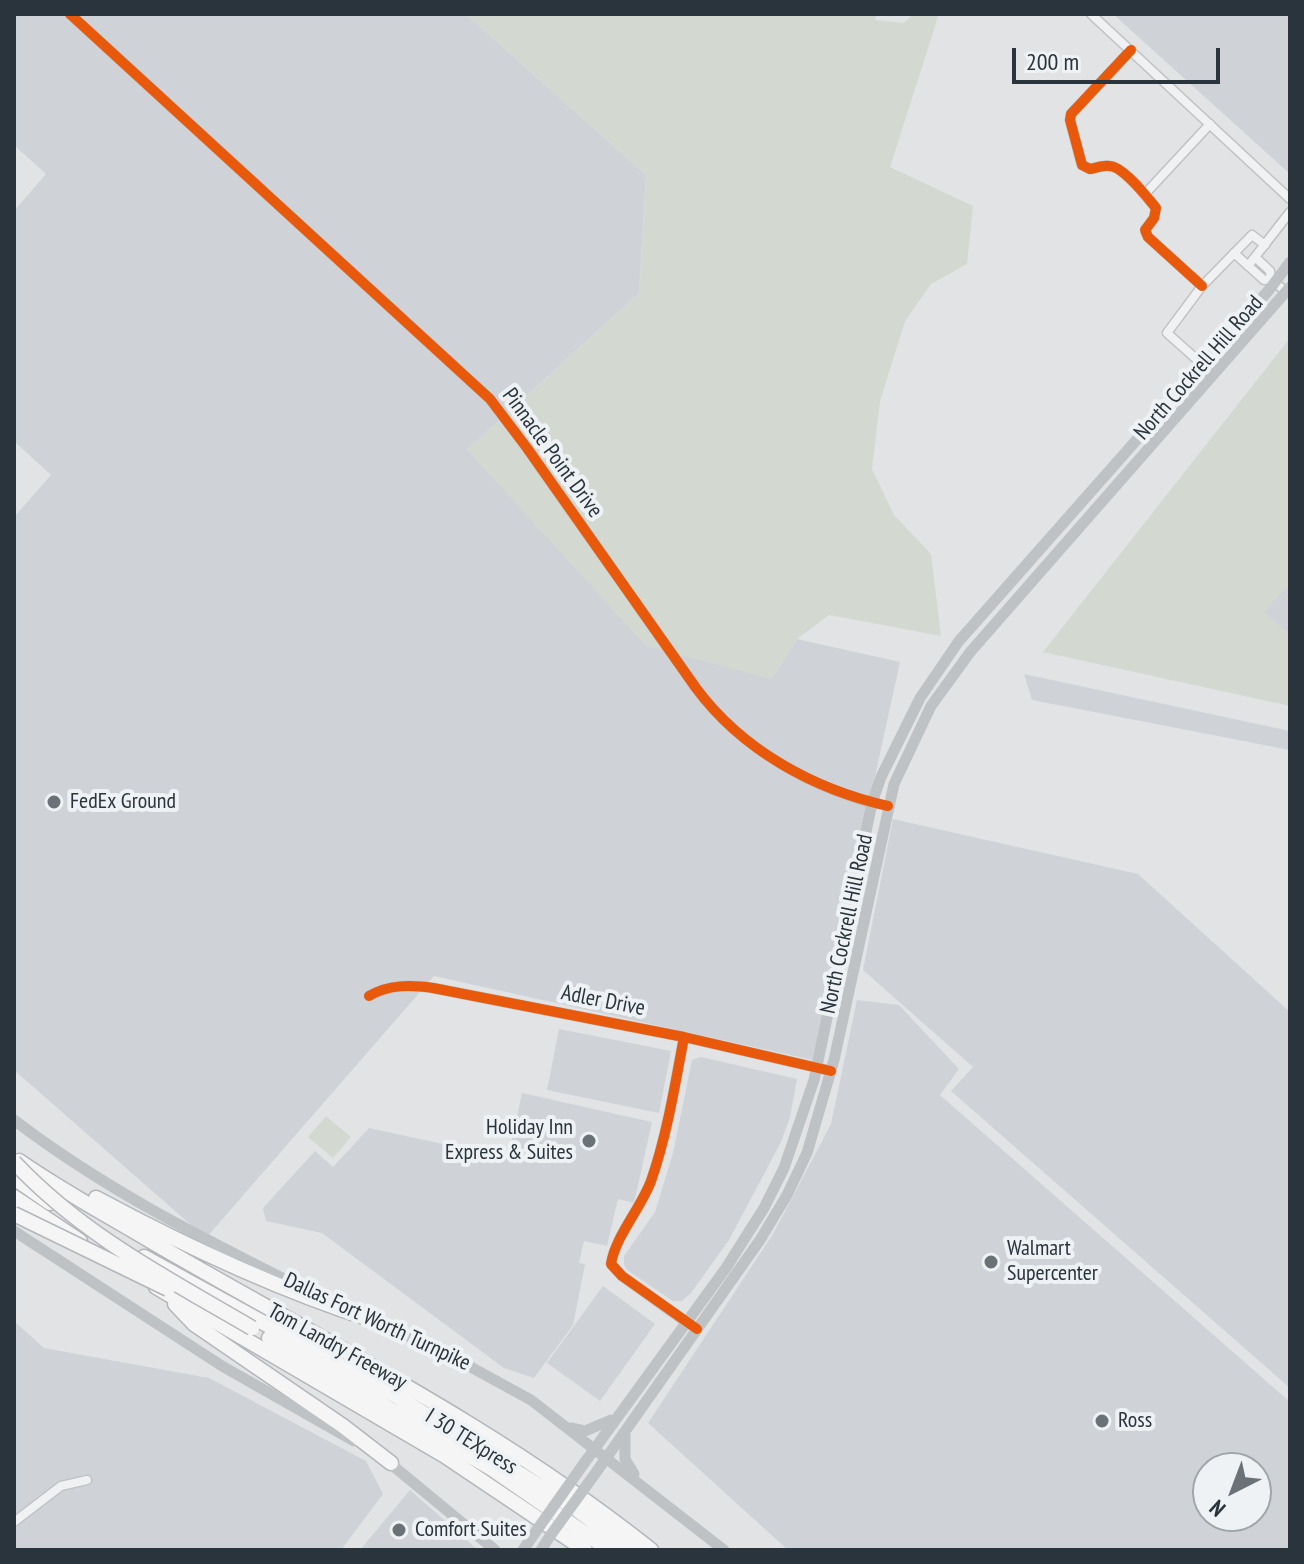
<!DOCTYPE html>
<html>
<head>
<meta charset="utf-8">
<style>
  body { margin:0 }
  #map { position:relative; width:1304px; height:1564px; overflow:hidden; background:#e1e3e5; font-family:"PT Sans Narrow",sans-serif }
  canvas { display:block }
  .frame { position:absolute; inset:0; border:16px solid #2a343c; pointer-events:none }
  .north { position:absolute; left:1192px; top:1452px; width:80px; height:80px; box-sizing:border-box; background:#eef2f4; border:2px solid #a0a6aa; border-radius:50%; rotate:222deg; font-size:22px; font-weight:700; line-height:32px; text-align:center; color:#2a343c }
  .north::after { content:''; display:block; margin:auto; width:28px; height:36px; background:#6a7177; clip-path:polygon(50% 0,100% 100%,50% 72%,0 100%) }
  .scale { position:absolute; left:1012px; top:48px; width:208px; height:36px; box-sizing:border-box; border:4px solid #2a343c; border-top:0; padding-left:10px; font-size:24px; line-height:28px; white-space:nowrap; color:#2a343c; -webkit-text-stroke:6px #eef2f4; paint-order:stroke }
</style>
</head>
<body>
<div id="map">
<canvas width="1304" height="1564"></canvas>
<div class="frame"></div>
<div class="north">N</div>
<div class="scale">200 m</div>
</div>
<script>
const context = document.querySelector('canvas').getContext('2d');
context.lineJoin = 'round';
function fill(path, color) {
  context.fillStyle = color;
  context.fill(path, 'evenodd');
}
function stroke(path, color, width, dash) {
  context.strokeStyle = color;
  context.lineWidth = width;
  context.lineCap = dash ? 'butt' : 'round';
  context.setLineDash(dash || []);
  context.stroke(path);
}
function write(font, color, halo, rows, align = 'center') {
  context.font = font + ' "PT Sans Narrow",sans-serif';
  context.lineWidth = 8;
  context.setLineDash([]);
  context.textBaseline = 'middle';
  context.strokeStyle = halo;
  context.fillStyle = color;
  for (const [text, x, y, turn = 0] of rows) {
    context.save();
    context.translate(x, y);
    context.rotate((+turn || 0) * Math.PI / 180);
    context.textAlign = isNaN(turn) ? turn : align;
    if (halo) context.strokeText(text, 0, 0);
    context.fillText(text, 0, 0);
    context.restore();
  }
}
fill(new Path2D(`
  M14,14H466L646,175L639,293L467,450L771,679L797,639L900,662L813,1060L434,976L206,1238L14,1070V517L51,475L14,441V211L46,174L14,145Z
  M1113,14H1290V174Z
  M1290,583V635L1263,612Z
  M1024,674L1290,731V750L1032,700Z
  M893,819L1138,874L1290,1012V1388L951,1091L973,1067L863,970Z
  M857,1000L899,1005L959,1069L940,1095L1290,1402V1550H788L648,1423L773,1234L831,1124ZM1208,1468H1256V1516H1208Z
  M559,1029L671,1051L659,1113L547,1090Z
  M701,1057L797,1079L790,1117L781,1142L729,1240L691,1293L682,1301H673L627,1270L624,1265V1256L655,1212L673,1153L692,1060Z
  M522,1093L652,1122L634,1203L618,1199L607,1246L584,1241L579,1263L585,1264L573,1325L534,1378L504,1368L322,1233L266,1221L263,1208L315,1151L333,1167L369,1128L508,1158Z
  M603,1286L655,1324L600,1401L547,1363Z
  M14,1321L44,1348L209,1378L366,1461L383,1494L341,1550H14Z
  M410,1490L478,1550H360Z`), '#cfd3d8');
fill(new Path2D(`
  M466,14H877L875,20L904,23L913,14H939L890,167L973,206L967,264L931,284L905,321L880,401L872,469L894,515L931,554L941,636L829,615L797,639L772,679L646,646L467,450L639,293L646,175Z
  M1290,338V583L1264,612L1290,635V706L1043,652Z
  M326,1116L351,1137L333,1158L308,1137Z`), '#d3d9d1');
const street = new Path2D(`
  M1091,14L1290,199
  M1131,50L1071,114L1070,120L1082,165L1090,169C1096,168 1104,165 1109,166C1123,166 1147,197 1156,208L1154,218L1145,230L1148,237L1202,286
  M1145,194L1210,124
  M1234,253L1264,280L1271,279
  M1255,257L1270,271L1271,279L1286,292
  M1248,266L1290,212
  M1203,365L1167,333L1202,286L1252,235L1265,245
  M369,996C389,984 411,985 433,988L684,1037L831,1071
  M684,1037C675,1085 667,1135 651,1181C641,1208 615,1237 611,1264L622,1276L689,1324
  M14,1522L61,1486L87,1480`);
const highway = new Path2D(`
  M19,1161C62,1191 109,1216 154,1243C323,1341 498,1428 651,1550
  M14,1178L50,1203
  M14,1197L80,1241
  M96,1198C185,1246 276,1289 373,1320
  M144,1257L396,1396L576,1509L630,1550
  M156,1287L445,1456L585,1550
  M175,1304L194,1324L343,1426L391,1463
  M269,1338L492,1469L609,1550`);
stroke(street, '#bfc1c3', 11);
stroke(highway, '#b3b6ba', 17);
stroke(street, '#eff1f2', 8);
stroke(new Path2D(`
  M70,14L490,399L527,448L696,688C739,746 806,785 876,804
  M14,1120C110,1193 205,1239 312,1293
  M14,1231L222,1366L354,1441
  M368,1318L447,1354L531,1400L724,1550
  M571,1428L585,1431L611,1420
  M625,1434V1459L634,1474
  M386,1460L495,1550
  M585,1462L726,1268L764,1208L784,1168L814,1080L872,803L881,777L920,698L959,641L1269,290L1290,262
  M597,1471L760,1240L787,1195L807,1153L834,1060L894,784L931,706L971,651L1290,287
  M523,1550L539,1527
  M541,1550L550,1536`), '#bfc2c4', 11);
stroke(highway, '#f5f5f5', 14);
const highwayBridge = new Path2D(`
  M14,1162C84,1236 165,1277 252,1328
  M14,1214L168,1289`);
stroke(highwayBridge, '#b3b6ba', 17, []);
stroke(new Path2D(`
  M539,1527L585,1462
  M550,1536L597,1471`), '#bfc2c4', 11);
stroke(highwayBridge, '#f5f5f5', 14);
stroke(new Path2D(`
  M70,14L490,399L527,448L696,688C742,750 813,789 888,806
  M1131,50L1071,114L1070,120L1082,165L1090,169C1096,168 1104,165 1109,166C1123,166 1147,197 1156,208L1154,218L1145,230L1148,237L1202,286
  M369,996C389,984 411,985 433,988L684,1037L831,1071
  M684,1037C675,1085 667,1135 651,1181C641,1208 615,1237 611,1264L622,1276L697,1329`), '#e8590c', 10);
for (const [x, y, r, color] of [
  [54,802,8,"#6a7177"],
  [589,1141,8,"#6a7177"],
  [991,1262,8,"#6a7177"],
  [1102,1421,8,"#6a7177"],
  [399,1530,8,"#6a7177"]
]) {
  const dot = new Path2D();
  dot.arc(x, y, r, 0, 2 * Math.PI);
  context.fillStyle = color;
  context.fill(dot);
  stroke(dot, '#eef2f4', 3);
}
write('22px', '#2a343c', '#eef2f4', [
  ["North Cockrell Hill Road",1199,368,-49],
  ["Pinnacle Point Drive",552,453,54],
  ["North Cockrell Hill Road",847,924,-78],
  ["Adler Drive",603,1001,11],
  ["Dallas Fort Worth Turnpike",377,1322,25],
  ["Tom Landry Freeway",337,1347,29],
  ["I 30 TEXpress",471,1442,32]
]);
write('22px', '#2a343c', '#eef2f4', [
  ["FedEx Ground",70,802],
  ["Holiday Inn",573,1128,"right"],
  ["Express & Suites",573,1153,"right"],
  ["Walmart",1007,1249],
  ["Supercenter",1007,1274],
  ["Ross",1118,1421],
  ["Comfort Suites",415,1530]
], 'left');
</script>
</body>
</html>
